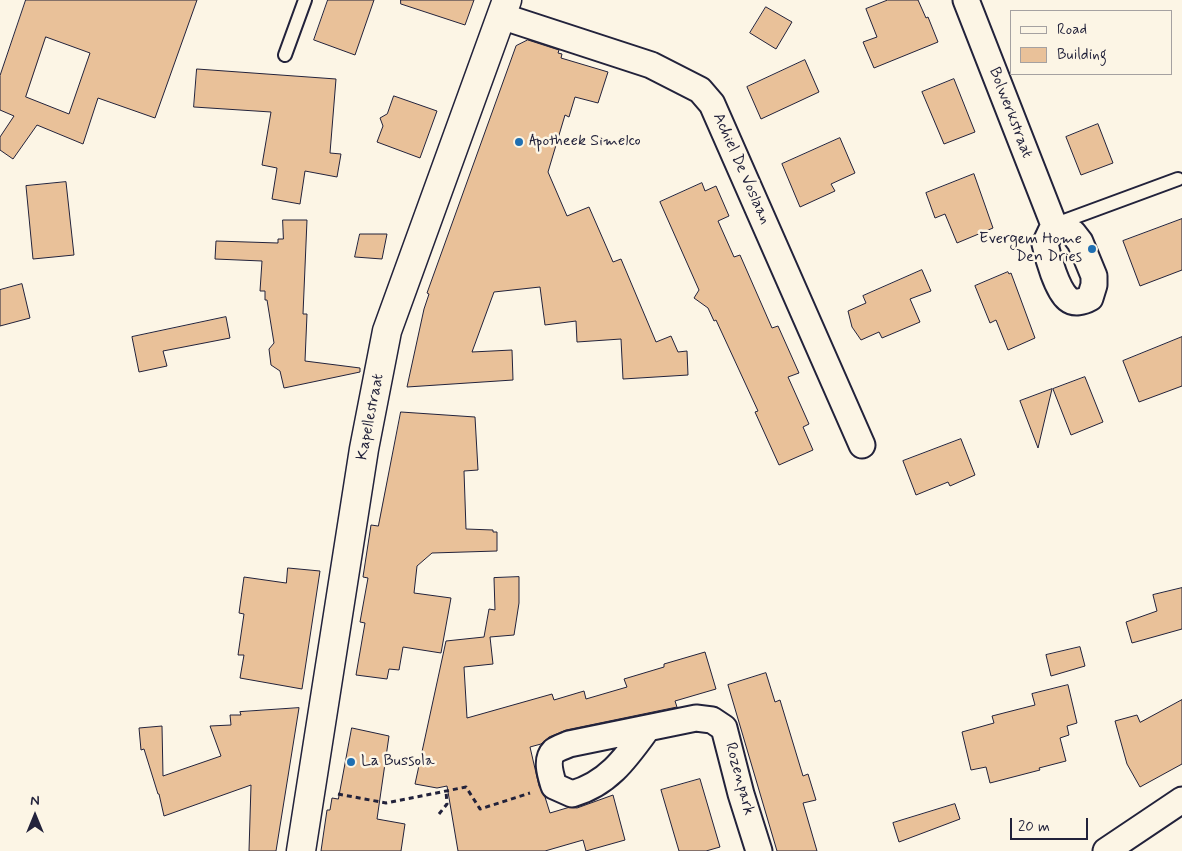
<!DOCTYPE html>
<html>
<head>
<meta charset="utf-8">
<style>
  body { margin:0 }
  #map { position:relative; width:1182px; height:851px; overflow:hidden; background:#fcf5e5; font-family:Mynerve,sans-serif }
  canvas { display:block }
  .legend { position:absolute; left:1010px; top:10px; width:162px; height:65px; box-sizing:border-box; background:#fcf5e5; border:1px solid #a5a1a1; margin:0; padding:6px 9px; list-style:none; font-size:15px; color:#22223b }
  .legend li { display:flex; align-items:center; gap:10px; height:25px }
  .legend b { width:25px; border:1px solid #a5a1a1 }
  .north { position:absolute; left:10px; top:791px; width:50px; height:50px; -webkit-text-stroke:4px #fcf5e5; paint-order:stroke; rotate:0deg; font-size:14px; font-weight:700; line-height:20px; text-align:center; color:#22223b }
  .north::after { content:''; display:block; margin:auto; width:18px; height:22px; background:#22223b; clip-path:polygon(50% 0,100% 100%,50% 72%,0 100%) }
  .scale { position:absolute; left:1010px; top:818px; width:78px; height:22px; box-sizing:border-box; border:2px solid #22223b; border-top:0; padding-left:6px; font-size:15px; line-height:18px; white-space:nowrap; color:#22223b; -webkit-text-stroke:4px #fcf5e5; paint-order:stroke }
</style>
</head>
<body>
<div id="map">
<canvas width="1182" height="851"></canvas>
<ul class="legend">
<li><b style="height:6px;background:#fcf5e5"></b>Road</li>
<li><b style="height:14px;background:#e9c199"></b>Building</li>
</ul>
<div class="north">N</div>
<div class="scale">20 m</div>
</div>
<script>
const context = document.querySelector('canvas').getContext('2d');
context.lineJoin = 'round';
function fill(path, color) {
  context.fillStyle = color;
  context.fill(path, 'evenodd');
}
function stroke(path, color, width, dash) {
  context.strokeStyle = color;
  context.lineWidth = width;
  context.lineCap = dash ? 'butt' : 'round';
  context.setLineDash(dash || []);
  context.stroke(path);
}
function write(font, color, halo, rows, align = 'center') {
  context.font = font + ' Mynerve,sans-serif';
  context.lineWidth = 5;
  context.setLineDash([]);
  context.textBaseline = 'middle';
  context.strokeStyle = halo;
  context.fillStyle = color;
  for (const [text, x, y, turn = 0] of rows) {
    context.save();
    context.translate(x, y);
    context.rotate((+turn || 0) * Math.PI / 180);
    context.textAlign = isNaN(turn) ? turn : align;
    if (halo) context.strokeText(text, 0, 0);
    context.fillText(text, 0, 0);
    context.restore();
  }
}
const building = new Path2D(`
  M26,0H197L155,118L98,98L83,144L37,125L13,159L0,150V137L14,116L0,110V76ZM46,37L90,53L69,114L26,97Z
  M328,0H374L355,55L314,40Z
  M401,0H474L465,25L401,4Z
  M888,0H918L926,18L928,17L938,42L874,68L863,42L877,37L866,9Z
  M766,7L792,22L776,49L750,33Z
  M528,40L559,50L558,53L562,54L561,58L608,72L598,103L575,97L569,117L565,115L548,172L567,216L589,207L613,262L621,259L656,342L671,336L678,352L687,351L688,375L623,379L621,339L577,342L576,321L545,325L540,287L494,292L472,352L512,350L513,380L407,387L424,309L429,294L427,293L516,46Z
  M805,60L819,92L761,119L747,87Z
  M197,69L336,79L330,153L341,154L337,177L305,171L300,204L272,199L277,168L262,165L271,112L194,107Z
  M954,79L975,132L944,144L922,92Z
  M394,96L437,111L420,158L377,142L383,126L380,118L387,114Z
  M1098,124L1113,163L1081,175L1066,137Z
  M840,138L855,173L831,184L835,191L800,207L782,164Z
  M974,174L993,228L957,243L945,214L935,218L926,193Z
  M66,182L74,255L33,259L26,186Z
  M702,183L705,191L716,186L729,216L718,221L734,257L740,255L772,328L778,326L799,373L788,377L809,424L803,427L813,450L779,465L755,412L758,411L716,320L714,321L708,308L694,298L699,290L660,202Z
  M1182,219V270L1140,286L1123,241Z
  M283,220H307L303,314H307L305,361L360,368V372L284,388L280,371L271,365L269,349L274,343L267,300H265V291H260L262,261L215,259L216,241L278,243V239H283Z
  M360,234H387L382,259L355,257Z
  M922,270L931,291L910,299L920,322L882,338L879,332L861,340L852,327L848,311L866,303L863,296Z
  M1008,272L1009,274L1011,273L1035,338L1008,350L996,320L990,323L975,286Z
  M22,284L30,318L0,326V290Z
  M226,317L230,338L163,351L167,366L139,372L132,337Z
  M1182,337V386L1139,402L1123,361Z
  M1085,377L1103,422L1071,435L1053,389Z
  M1052,389L1038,448L1020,401Z
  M401,412L475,417L478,470L464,471L466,529L493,530V532H497V551L432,553L417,566L414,593L451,598L441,653L403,647L399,670L389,669L387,679L356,675L365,623L360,622L368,578L363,577L371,525L378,526Z
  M961,439L975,475L950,486L948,482L916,495L903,461Z
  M288,568L320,571L302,689L240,678L244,655H238L244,614L239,613L244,577L286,583Z
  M519,577V603L514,635L490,637L493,664L464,667L467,718L552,694L554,700L584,691L586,699L627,687L624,679L664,667V664L705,652L716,689L675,701L677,707L566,730L549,737L541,744L530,747L539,786L545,797L550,813L570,807L577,808L613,795L625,840L586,851L583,840L545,851H458L447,786L437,788L415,784L446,641L484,637L489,609L495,610L494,578Z
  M1182,588V629L1132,643L1126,622L1157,611L1153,595Z
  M1080,647L1085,666L1051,676L1046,655Z
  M766,673L775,702L780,700L803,776L808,774L816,800L803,803L817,851H777L728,685Z
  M1068,685L1077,723L1067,726L1069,735L1060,738L1066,761L1039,768L1040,770L990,783L986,767L971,770L962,732L994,723L992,716L1035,705L1032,694Z
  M1182,700V764L1140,787L1127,764L1115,721L1137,715L1140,722Z
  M299,708L276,851H249L251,785L164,816L159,794H158L144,749L141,750L139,728L162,726L163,776L221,756L210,726L231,725L230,715H241L240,712Z
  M352,728L389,736L377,819L405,824L401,851H321L327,810H330L332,798L338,799Z
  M700,779L720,847L706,851H679L661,790Z
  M955,804L960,819L899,842L893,823Z`);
fill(building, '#e9c199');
stroke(building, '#22223b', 1);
const lane = new Path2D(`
  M285,55L305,0
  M1056,224L1178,179`);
const street = new Path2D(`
  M966,0L1054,225L1073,233L1080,242L1094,276V285L1090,298C1083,302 1074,304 1068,299C1057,290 1048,258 1045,244L1054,225
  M501,16L651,65L700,90L712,104L862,445
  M647,729C626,758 608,784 572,794L554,786C551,776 545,760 554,751C558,748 565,746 569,744L696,718L712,720L724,728L741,794L759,851
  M1106,851L1182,800`);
const secondary = new Path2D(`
  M301,851L364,449L387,331L507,0`);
stroke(lane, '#22223b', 16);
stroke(street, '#22223b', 29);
stroke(secondary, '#22223b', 31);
stroke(new Path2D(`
  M338,794L386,803L466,787L480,809L530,793
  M439,814L447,804L446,791`), '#22223b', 3, [5, 4]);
stroke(lane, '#fcf5e5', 12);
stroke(street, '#fcf5e5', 25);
stroke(secondary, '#fcf5e5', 28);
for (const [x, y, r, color] of [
  [519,142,5,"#1f6fb2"],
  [1092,249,5,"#1f6fb2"],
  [351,762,5,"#1f6fb2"]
]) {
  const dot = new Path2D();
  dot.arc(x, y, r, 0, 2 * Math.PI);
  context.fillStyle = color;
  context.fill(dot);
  stroke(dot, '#fcf5e5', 2);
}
write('16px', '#22223b', '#fcf5e5', [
  ["Bolwerkstraat",1010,113,69],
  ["Achiel De Voslaan",741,169,66],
  ["Kapellestraat",371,417,-79],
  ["Rozenpark",739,779,75]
]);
write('16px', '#22223b', '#fcf5e5', [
  ["Apotheek Simelco",529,142],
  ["Evergem Home",1082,240,"right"],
  ["Den Dries",1082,258,"right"],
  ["La Bussola",361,762]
], 'left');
</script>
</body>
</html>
